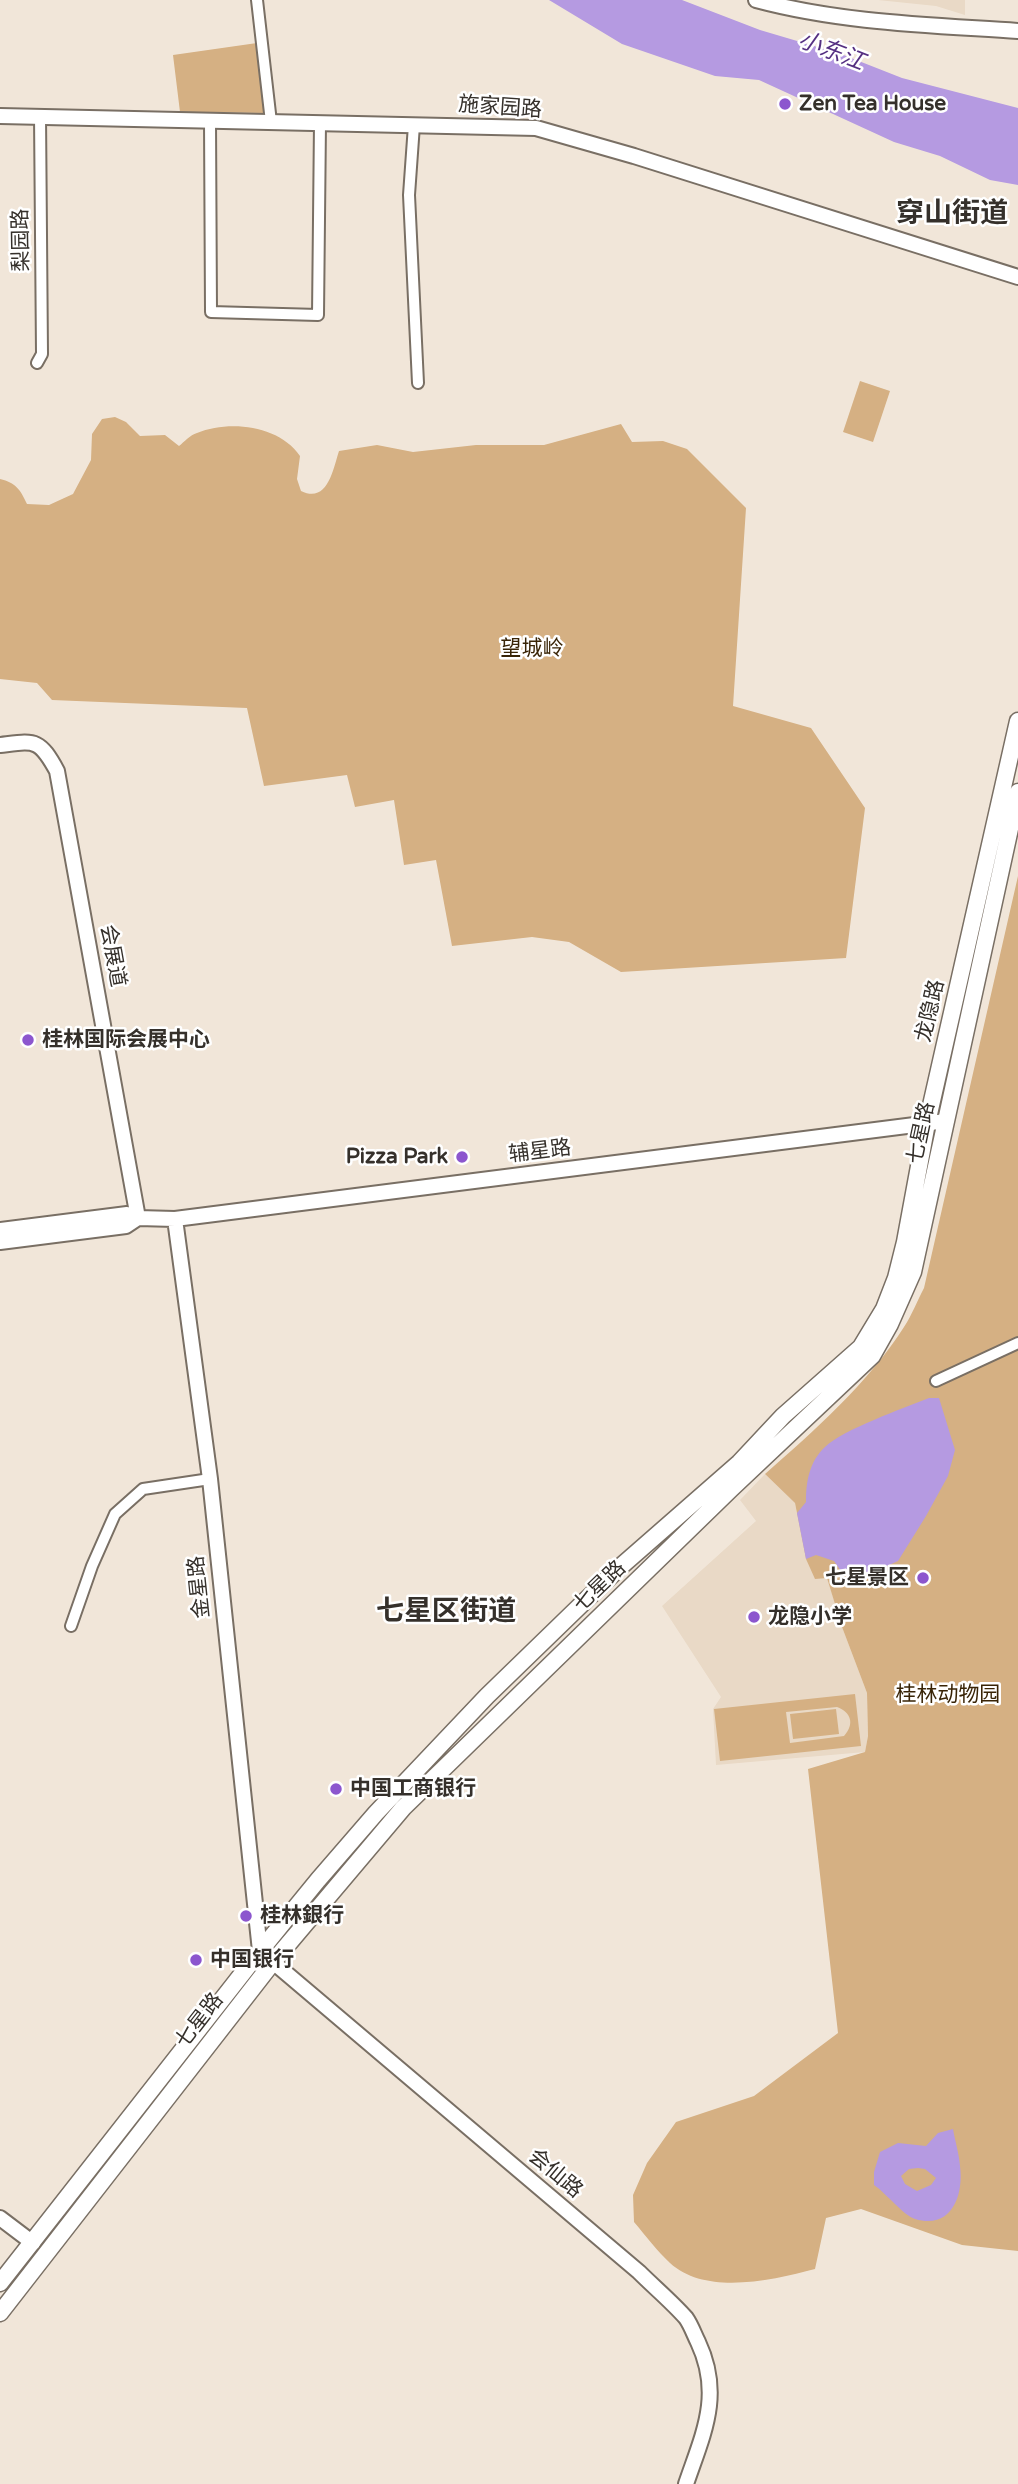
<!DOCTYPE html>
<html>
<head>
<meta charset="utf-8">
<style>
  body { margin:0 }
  canvas { display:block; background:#f1e6d9 }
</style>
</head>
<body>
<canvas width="1018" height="2484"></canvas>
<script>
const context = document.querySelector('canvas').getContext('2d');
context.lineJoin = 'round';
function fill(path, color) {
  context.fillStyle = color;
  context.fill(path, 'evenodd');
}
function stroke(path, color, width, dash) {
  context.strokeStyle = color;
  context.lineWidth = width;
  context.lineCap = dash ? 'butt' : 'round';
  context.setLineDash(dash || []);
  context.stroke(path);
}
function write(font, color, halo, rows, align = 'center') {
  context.font = font + ' "Varela Round","Noto Sans SC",sans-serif';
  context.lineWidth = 5;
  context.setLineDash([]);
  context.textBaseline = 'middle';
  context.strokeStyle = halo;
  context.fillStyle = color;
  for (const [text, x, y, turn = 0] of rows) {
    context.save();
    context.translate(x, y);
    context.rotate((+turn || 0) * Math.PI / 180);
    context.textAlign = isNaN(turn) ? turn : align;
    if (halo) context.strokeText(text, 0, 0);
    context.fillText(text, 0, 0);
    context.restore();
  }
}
fill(new Path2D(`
  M878,0H965V15L936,6Z
  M765,1474L795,1503L806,1559L827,1577L842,1627L867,1693L868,1736L865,1752L716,1765L713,1709L721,1697L662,1606L756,1521L740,1500Z`), '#e9d9c6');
fill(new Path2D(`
  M257,43L266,113L180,112L173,55Z
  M860,381L890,391L873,442L843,432Z
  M115,417L126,422L140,436L165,435L179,446C184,442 190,435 197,433C229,420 279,425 300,456L297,479L301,491C328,504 333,469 339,451L377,445L413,452L476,445H544L621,424L632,442L663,441L687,449L746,508L733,706L811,728L865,808L846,958L621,972L569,942L532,937L452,946L436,860L404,865L394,800L355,807L347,775L264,786L247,708L52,700L37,683L0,679V479C16,483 20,489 27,504L49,505L73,494L91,460L92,434L102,419Z
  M1018,876V2251L962,2245L861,2209L826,2218L815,2269C773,2280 706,2296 670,2263C657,2251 646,2236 634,2222L633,2195L647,2163L676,2122L754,2096L838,2033L808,1769L865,1752L868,1736L867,1693L842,1627L827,1578L815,1579L806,1559L795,1503L765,1474C813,1432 870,1381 904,1327C912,1315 917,1301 924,1288Z
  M855,1694L861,1746L720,1761L714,1709ZM837,1707C851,1712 855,1724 844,1736L790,1743L786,1712Z
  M836,1709L839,1734L793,1739L790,1714Z`), '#d5b083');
fill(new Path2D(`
  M549,0H682L760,30L841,54L902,78L1018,108V185L990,180L940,156L894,142L759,80L715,76L622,44Z
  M929,1398H939L955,1450L948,1476L926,1516L898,1561L874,1572L843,1574L834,1561L816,1555L806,1559L797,1513L806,1502C806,1482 809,1462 825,1447C842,1430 904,1408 929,1398Z
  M953,2129C955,2141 959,2153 960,2166C964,2196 951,2230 915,2219C903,2215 886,2193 874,2185V2172L880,2152L898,2143L926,2146L938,2133ZM918,2168L925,2169L936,2178L931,2185L917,2191L905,2184L901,2176L909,2169Z`), '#b59ae1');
const street = new Path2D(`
  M257,0L271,122
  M210,121L211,312L318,315L320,123
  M414,125L409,195L418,383
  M37,363L42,354L40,115
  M936,1381L1018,1343
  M71,1626L92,1566L115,1514L143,1489L210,1479`);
const secondary = new Path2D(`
  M756,0C842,23 930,25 1018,31
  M0,116L536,128L634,156L1018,277
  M0,745C35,741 39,738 57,771L138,1218
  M175,1219L210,1479L260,1951L639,2272C654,2287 672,2302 686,2318C691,2325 694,2334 698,2342C723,2395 703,2434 686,2484
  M0,1230L127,1214L138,1218L175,1219L946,1121
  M0,1242L126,1226L138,1218
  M0,2218L33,2243`);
const primary = new Path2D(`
  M0,2283L260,1951L318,1880L376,1813L487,1696L619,1568L739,1463L783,1416L861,1347L884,1309L896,1278L905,1242L927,1123L1018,721
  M0,2313L273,1962L403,1808L731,1489L872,1356L890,1324L913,1272L1018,792`);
stroke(street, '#796f64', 14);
stroke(secondary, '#796f64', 18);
stroke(primary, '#796f64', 19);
stroke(street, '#fff', 10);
stroke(secondary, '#fff', 14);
stroke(primary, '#fff', 16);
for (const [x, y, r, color] of [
  [785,104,7,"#8c56ce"],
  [28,1040,7,"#8c56ce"],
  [462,1157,7,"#8c56ce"],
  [923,1578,7,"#8c56ce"],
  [754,1617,7,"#8c56ce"],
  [336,1789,7,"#8c56ce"],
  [246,1916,7,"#8c56ce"],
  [196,1960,7,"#8c56ce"]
]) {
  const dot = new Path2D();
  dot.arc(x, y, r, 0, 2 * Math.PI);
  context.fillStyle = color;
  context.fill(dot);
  stroke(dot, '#fff', 2.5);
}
write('bold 21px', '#35302b', '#fff', [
  ["Zen Tea House",799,104],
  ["桂林国际会展中心",42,1040],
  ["Pizza Park",448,1157,"right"],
  ["七星景区",909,1578,"right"],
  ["龙隐小学",768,1617],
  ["中国工商银行",350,1789],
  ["桂林銀行",260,1916],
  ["中国银行",210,1960]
], 'left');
write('21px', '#35302b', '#fff', [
  ["施家园路",500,108,4],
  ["梨园路",22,240,-91],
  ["会展道",112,956,80],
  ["龙隐路",931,1011,-77],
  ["七星路",922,1133,-78],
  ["辅星路",540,1152,-7],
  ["金星路",200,1587,-96],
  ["七星路",600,1587,-44],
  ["七星路",200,2021,-52],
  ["会仙路",555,2174,40]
]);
write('21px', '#392406', '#fff', [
  ["望城岭",532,649],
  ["桂林动物园",948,1695]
]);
write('italic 23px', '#553082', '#fff', [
  ["小东江",831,52,21]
]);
write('bold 28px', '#35302b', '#fff', [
  ["穿山街道",952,215],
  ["七星区街道",446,1613]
]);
</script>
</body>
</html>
